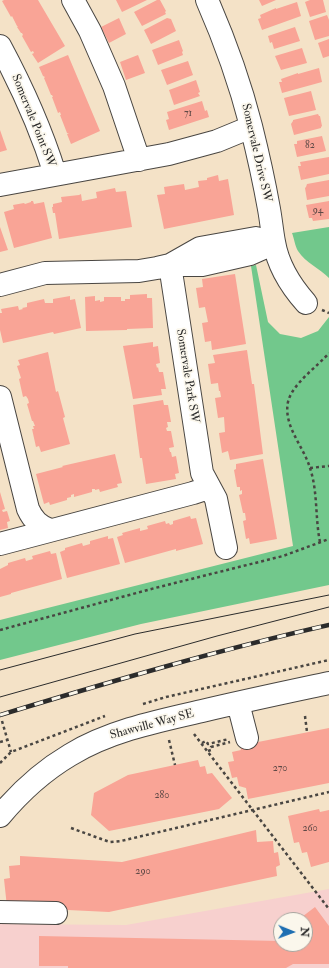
<!DOCTYPE html>
<html>
<head>
<meta charset="utf-8">
<style>
  body { margin:0 }
  #map { position:relative; width:329px; height:968px; overflow:hidden; background:#f4e2c7; font-family:"IM FELL Double Pica",serif }
  canvas { display:block }
  .north { position:absolute; left:273px; top:912px; width:40px; height:40px; box-sizing:border-box; background:#fbf7ec; border:1px solid #a8a59f; border-radius:50%; rotate:91deg; font-size:11px; font-weight:700; line-height:16px; text-align:center; color:#2b2b2b }
  .north::after { content:''; display:block; margin:auto; width:14px; height:18px; background:#1f6fb2; clip-path:polygon(50% 0,100% 100%,50% 72%,0 100%) }
</style>
</head>
<body>
<div id="map">
<canvas width="329" height="968"></canvas>
<div class="north">N</div>
</div>
<script>
const context = document.querySelector('canvas').getContext('2d');
context.lineJoin = 'round';
function fill(path, color) {
  context.fillStyle = color;
  context.fill(path, 'evenodd');
}
function stroke(path, color, width, dash) {
  context.strokeStyle = color;
  context.lineWidth = width;
  context.lineCap = dash ? 'butt' : 'round';
  context.setLineDash(dash || []);
  context.stroke(path);
}
function write(font, color, halo, rows, align = 'center') {
  context.font = font + ' "IM FELL Double Pica",serif';
  context.lineWidth = 3.5;
  context.setLineDash([]);
  context.textBaseline = 'middle';
  context.strokeStyle = halo;
  context.fillStyle = color;
  for (const [text, x, y, turn = 0] of rows) {
    context.save();
    context.translate(x, y);
    context.rotate((+turn || 0) * Math.PI / 180);
    context.textAlign = isNaN(turn) ? turn : align;
    if (halo) context.strokeText(text, 0, 0);
    context.fillText(text, 0, 0);
    context.restore();
  }
}
fill(new Path2D(`
  M329,889V968H0V924L126,925ZM281,920H305V944H281Z`), '#f7d0ce');
fill(new Path2D(`
  M329,227V278C319,268 306,263 298,251C295,246 294,238 292,233Z
  M256,265L268,322L280,334L301,338L318,331L329,317V585L141,624L0,660V620L293,546L251,266Z`), '#72c88c');
fill(new Path2D(`
  M4,0H38L65,46L38,63L32,54L34,53L33,51L31,52L22,36L23,35L22,33H21L17,27L18,26H17L12,16L11,17L2,1Z
  M116,0H147L122,12Z
  M157,0H160L166,11L165,12L166,14L142,26L134,12Z
  M259,0H276L262,6Z
  M310,0H323L326,12L310,17L305,2Z
  M297,2L301,16L262,30L258,19L261,18L260,15L276,8V9Z
  M327,15L329,20V36L315,40L309,21Z
  M119,18L126,34L109,43L101,27Z
  M167,18L171,19L176,31L151,44L144,30Z
  M295,27L300,41L274,49L272,42L270,43L268,36Z
  M329,39V56L323,58L318,43Z
  M179,40L183,51L182,52L183,55L158,65L152,50Z
  M302,48L307,63L281,70L275,56Z
  M68,55L100,131L71,144L67,134H69L67,133L60,115H61L60,112L58,113L52,97H53L52,95H51L44,78L45,77L43,76L39,67Z
  M138,55L145,73L126,80L120,62Z
  M188,61L193,75L167,85L161,70Z
  M319,68L322,82L282,93L279,82H282L281,79L298,73V74Z
  M196,80L200,92L198,93L200,96L174,105L169,90Z
  M311,91L316,110L289,116L284,98Z
  M202,101L205,111L207,110L209,117L169,130L166,120L169,119L167,112Z
  M318,114L319,116H320L322,126L321,127V128L294,135L291,124L293,121V120Z
  M0,130L7,150L0,152Z
  M322,136L326,151L297,157L294,144H297V141Z
  M329,157V174L301,180L298,166H301L300,162Z
  M218,175L219,181L228,179L234,215L164,229L157,195L165,194L164,187L184,184L185,190L199,187L198,181L207,180V178Z
  M329,180V196L307,200L305,188L306,187L307,184Z
  M115,188L116,192L126,191L132,227L59,239L55,213H53L52,207H53V204L62,202L61,197L79,195L81,194L82,201L97,198L96,192Z
  M31,201H33L34,204L44,202L52,238L14,248L4,212L14,209L13,205L24,203L25,204L31,202Z
  M329,201V219L313,221L312,218H309L306,205Z
  M0,227L8,250L0,252Z
  M235,274L246,344L212,350L211,341L205,342L202,323L208,322L205,307L199,308L196,288L203,287L202,279Z
  M147,294V298H152L153,328L127,329V330L86,331L85,297L95,296V301L100,300V302L104,301V297H121V301H125V299H130V295Z
  M70,296V300L75,299L81,328L54,334L53,332L3,343L0,330V313H2L1,309L18,306L19,310L23,309L22,308L27,307V303L44,299L45,303H53V299Z
  M153,342V347L158,346L160,363L156,364L157,368L158,367L159,372H163L166,389H161L162,395L133,399L123,346Z
  M247,350L252,384H254L263,454L230,460L228,451L222,453L219,433L225,432L224,417L218,418L215,398L221,397L220,391H219L218,383L211,384L208,364L215,363L213,355Z
  M48,352L56,392L58,391L65,417L63,418L70,444L41,452L39,446L36,447L32,429H34L33,426H35L33,421H32L27,404L29,403L28,399L26,396L23,397L19,379L21,378L17,366L20,365L18,360Z
  M163,400L164,405H168L171,422H167L168,427L166,428L167,431H171L174,447L169,448L170,452H171L172,457L176,456L179,473L175,474L176,479L146,484L142,458H140L133,405Z
  M115,454L122,483L117,484L118,487L100,492L99,489L95,490V489H92V492L74,497V494L71,495V497L67,498V500L50,505L49,502L44,504L36,474L63,467L62,466Z
  M263,459L277,539L250,544L249,538L246,539L243,521L246,520L245,513H243L239,495L242,494V490L240,491V487H237L234,470L236,469V464Z
  M0,492L5,509L2,510L3,512L7,511L10,521L7,522L8,528L0,530Z
  M190,516L191,519L196,518L203,544L176,551V549L125,563L117,537L123,535L122,533L140,528V531L148,529L147,526L165,521L166,524L169,523L170,525L173,524V521Z
  M108,536V539L113,538L120,564L67,578L60,552L65,550V548L82,543L83,546L90,544V541Z
  M50,551L51,554L56,553L62,579L11,593V594L0,597V569L8,565V563L25,558L26,561L33,559L32,556Z
  M329,728V783L248,799L246,788L239,786L237,777L232,778L228,762L234,761L232,752L241,750L239,739L256,736L258,742Z
  M198,760L200,767L205,766L207,774L212,773L232,798L219,809L109,831L91,815L94,793L128,775Z
  M319,809L320,812L329,810V862L311,867L307,852L302,853L299,842L294,843L288,816Z
  M256,830L257,842L273,841L274,853L278,852L280,865L276,867L277,876L109,912L7,907L4,879L10,878L9,866L20,865V856L122,862Z
  M315,907L329,926V964H293L286,968H68V966H39V936L281,941V944H305V920H298Z`), '#f9a496');
const minor = new Path2D(`
  M73,0L90,31L114,86L139,160
  M207,0C225,41 240,83 251,126C258,154 264,181 269,209C271,220 272,231 274,242C278,266 290,285 306,303
  M0,46C22,87 41,129 55,174
  M0,185L169,154L217,141L251,127
  M170,265L202,473L216,499L226,548
  M171,265H202L250,254L268,246
  M0,285L45,273L139,271L157,268L170,265L200,248L256,238L274,243
  M0,397L28,509C33,520 39,526 50,530
  M0,544L193,493L205,489L209,486
  M238,703L247,738
  M0,816C20,792 43,771 70,755C109,731 158,721 202,711C244,701 287,692 329,683
  M0,912L56,913`);
stroke(minor, '#494642', 24);
stroke(new Path2D(`
  M322,310L329,313
  M310,468L329,466
  M320,542C315,518 318,492 310,468C304,447 283,426 288,402C292,384 317,367 329,353
  M0,630L155,588L283,556L329,539
  M143,704L166,697L329,660
  M305,716L307,732
  M2,721L11,752
  M194,734L329,909
  M169,740L175,765
  M0,742L7,740
  M202,743L206,741L208,744L229,739
  M208,751L211,750V747L230,742
  M0,763L11,752L105,716
  M71,828L104,840L110,842L121,841L329,792`), '#494642', 2.5, [3, 3]);
stroke(minor, '#fff', 22);
stroke(new Path2D(`
  M0,670L135,634L329,595
  M0,697L217,636L329,607`), '#2b2b2b', 1);
const rail = new Path2D(`
  M0,715C109,682 218,650 329,625`);
stroke(rail, '#2b2b2b', 4.5);
stroke(rail, '#fbf7ec', 3, [9]);
write('10px', '#5e4946', null, [
  ["71",188,114],
  ["82",310,146],
  ["94",318,211],
  ["270",280,769],
  ["280",162,796],
  ["260",310,829],
  ["290",143,872]
]);
write('12px', '#2b2b2b', '#fbf7ec', [
  ["Somervale Point SW",33,121,68],
  ["Somervale Drive SW",256,153,77],
  ["Somervale Park SW",187,376,81],
  ["Shawville Way SE",152,725,-15]
]);
</script>
</body>
</html>
